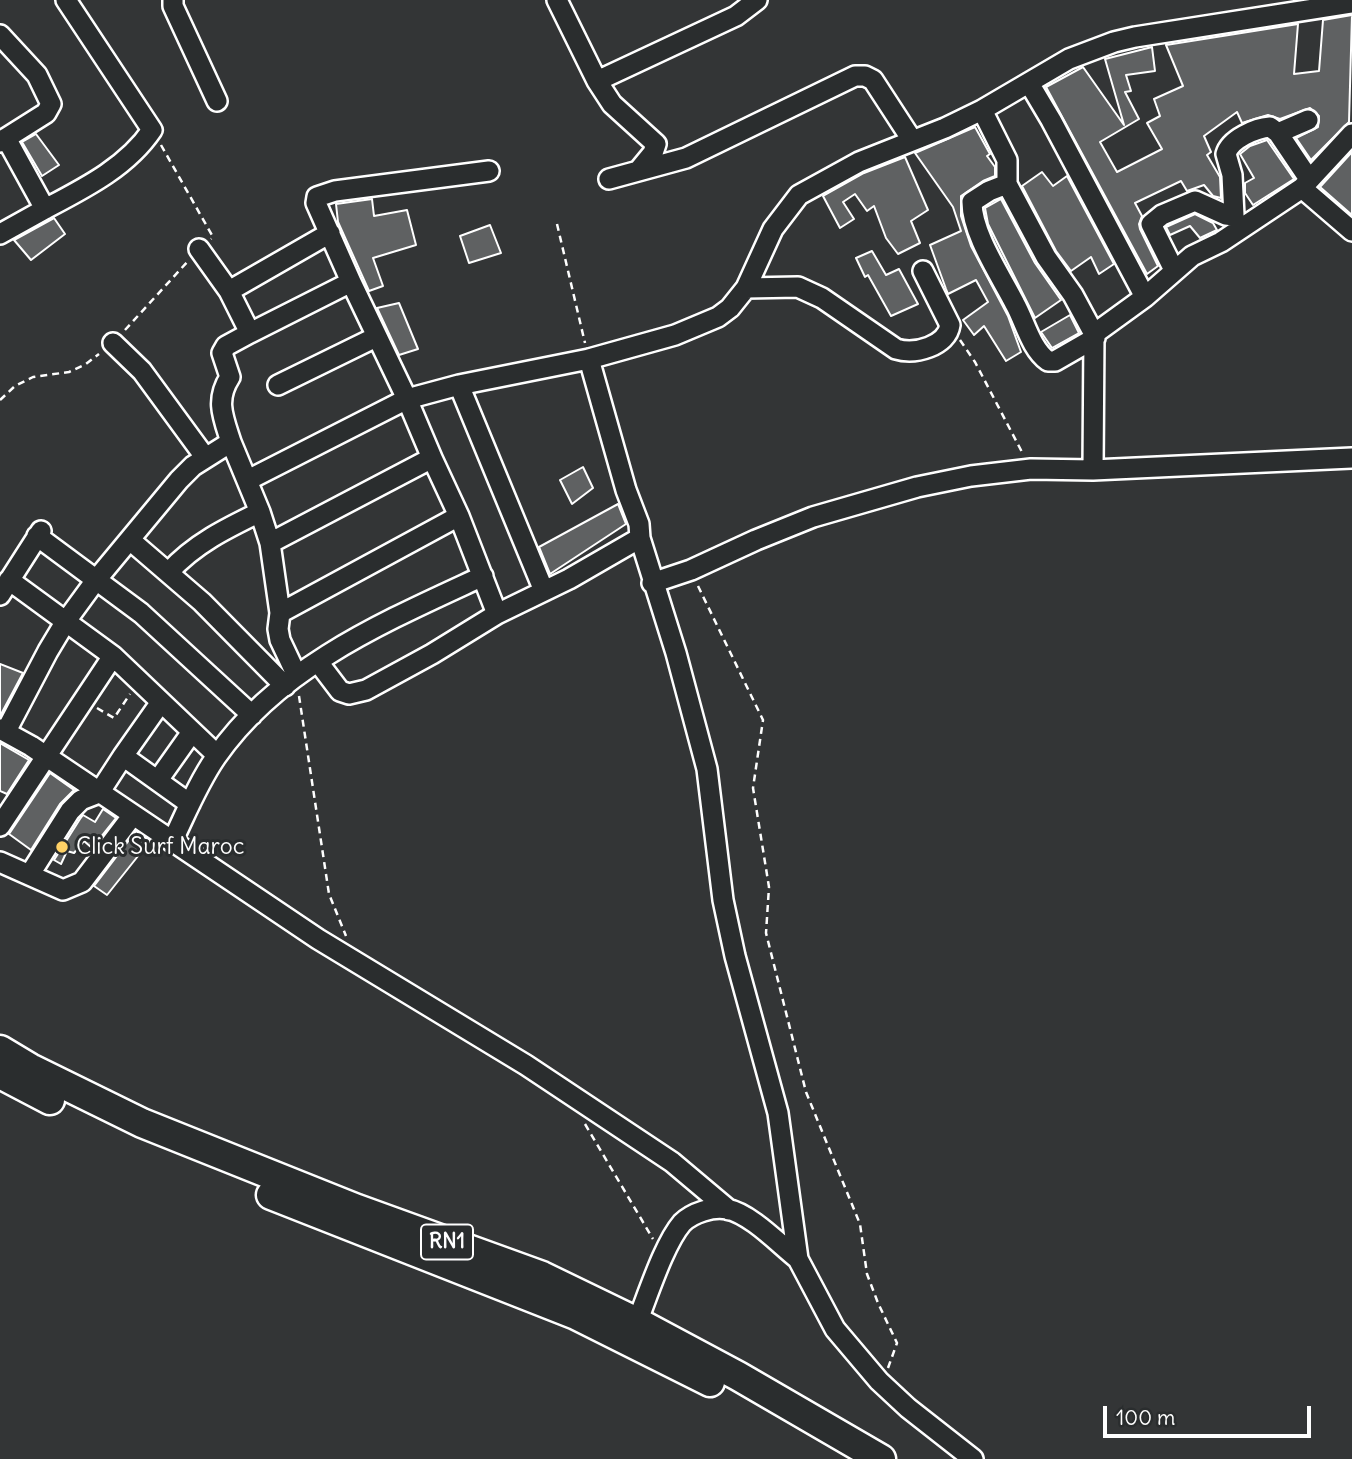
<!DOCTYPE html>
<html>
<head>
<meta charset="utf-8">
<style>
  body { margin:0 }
  #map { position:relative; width:1352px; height:1459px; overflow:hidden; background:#333536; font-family:Delius,sans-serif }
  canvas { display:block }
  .scale { position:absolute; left:1103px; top:1406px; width:208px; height:32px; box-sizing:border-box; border:4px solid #fff; border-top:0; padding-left:9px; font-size:21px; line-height:24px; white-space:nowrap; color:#fff; -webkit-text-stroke:5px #2a2d2e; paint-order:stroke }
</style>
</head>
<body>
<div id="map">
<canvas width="1352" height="1459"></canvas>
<div class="scale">100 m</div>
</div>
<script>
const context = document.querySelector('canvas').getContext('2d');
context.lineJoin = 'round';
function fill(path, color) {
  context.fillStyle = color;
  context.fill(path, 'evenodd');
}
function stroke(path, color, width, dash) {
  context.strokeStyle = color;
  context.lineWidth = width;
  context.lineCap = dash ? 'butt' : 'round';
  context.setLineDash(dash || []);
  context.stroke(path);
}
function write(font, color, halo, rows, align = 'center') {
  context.font = font + ' Delius,sans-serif';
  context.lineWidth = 6;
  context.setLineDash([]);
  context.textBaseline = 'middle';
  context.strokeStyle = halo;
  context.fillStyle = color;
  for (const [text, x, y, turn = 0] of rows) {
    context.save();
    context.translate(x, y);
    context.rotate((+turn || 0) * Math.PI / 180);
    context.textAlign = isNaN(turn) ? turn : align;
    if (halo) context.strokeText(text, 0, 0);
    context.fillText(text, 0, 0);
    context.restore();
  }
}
const building = new Path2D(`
  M1352,15L1349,122L1311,160L1296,138L1318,127L1319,116L1310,108L1280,119L1268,115L1242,123L1237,112L1204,136L1211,152L1207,155L1220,177L1221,198L1213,196L1204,185L1187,191L1181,181L1135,203L1142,216L1139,224L1140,229L1158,266L1147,274L1046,87L1083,67L1124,125L1105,59L1152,47L1155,71L1126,75L1131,91L1125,92L1139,119L1100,142L1117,172L1162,149L1147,123L1160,116L1154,99L1183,86L1166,45L1298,24L1294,74L1319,71L1323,20Z
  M975,127L990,154L987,156L995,167V176L983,181L961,196V216L971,246L1008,316L1021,352L1006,361L984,326L974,335L963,320L988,302L976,280L948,294L946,289L930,245L961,231L953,207L915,153Z
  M36,134L59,165L42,176L22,142Z
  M1267,140L1294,179L1253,205L1245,193V183L1254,178L1240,154L1250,146Z
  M1352,152V215L1320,187Z
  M905,157L928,210L911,221L920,243L898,254L886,238L874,206L867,211L855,194L843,202L854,219L840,228L823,196L864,173Z
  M1042,172L1053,186L1067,176L1114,264L1099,274L1091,257L1071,271L1056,251L1022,186Z
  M372,199L374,216L407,210L416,245L373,258L383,286L369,291L338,222L336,204Z
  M1001,199L1035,263L1061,300L1035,318L988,224L985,208Z
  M1195,214L1213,223L1217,230L1200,238L1190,226L1170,235L1166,227Z
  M54,218L65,234L31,260L14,240Z
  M490,225L501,253L469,263L460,236Z
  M872,251L886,275L899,269L918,304L891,316L868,275L865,277L856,258Z
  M399,303L418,349L399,355L377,308Z
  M1070,315L1079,333L1052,348L1041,332Z
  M583,467L593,488L572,504L560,480Z
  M618,504L626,524L550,574L539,547Z
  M0,664L23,673L0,716Z
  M0,743L29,760L7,794L0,791Z
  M50,773L74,790L60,804L31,850L9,834Z
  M103,809L116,818L92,848L84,841L74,853L67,851L61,864L54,860L80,819L83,815L95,822Z
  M136,831L150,841L107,895L94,886Z`);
fill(building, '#5f6162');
stroke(building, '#fff', 2);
const minor = new Path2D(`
  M173,0V6L217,101
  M557,0L597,81L612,104L656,144L653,153L639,170
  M0,35L37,75L51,104L46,113L0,142
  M597,81L736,16L757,0
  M1029,83L1051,120L1145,297L1094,334
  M1278,133L1308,120
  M6,138L45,209C85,188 127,167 152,130L66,0
  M609,179L686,158L855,76H865L873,80L912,140
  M1007,184L989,191L972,202C972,234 1001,276 1015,304C1025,322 1031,349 1048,361H1055L1095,338
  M1302,188L1352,231
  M0,234L45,209
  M199,249L229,291L250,333L226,346L222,353L230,377C215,400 223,417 231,442
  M1174,270L1151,224L1162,215L1195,201L1226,215L1234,216L1232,175L1226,154C1230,139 1256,128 1270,127L1278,133L1309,179
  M351,282L316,203L317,197L335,191L489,171
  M746,288L798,287L822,298L896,349C915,355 947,346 950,325L923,271
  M229,291L330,233
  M1145,297L1192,256L1221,242L1302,188L1352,134
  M250,333L351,282L407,399L432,458
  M113,343L142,371L205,457
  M278,385L376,337
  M459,385L544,591
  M1093,470L1352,458
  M248,480L407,399L459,385L589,359L675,335L718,317L730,308L746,288L773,229L799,195L859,162L945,128L982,110L1069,59L1114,42L1135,37L1352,3
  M37,536L141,613L252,715
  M640,538L676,653L707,769L723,900L735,956L778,1113L798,1259L835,1329L879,1381L908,1408L973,1459
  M130,540L202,602L285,686
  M270,543L432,458L459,516
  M169,572C194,544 227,528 260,512
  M9,580L113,656L217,755
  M652,583L691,570L756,540L813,517L917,487L971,476L1031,469L1093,470L1094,334L1073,295L1046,257L1007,184V160L982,110
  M0,595L41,531
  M280,613L459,516L497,614L432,654L366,690L349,694L340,691L318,662
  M497,614L569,579L640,538L639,524L626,490L589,359
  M0,729L31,746L318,939L526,1065L672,1162L729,1210
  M6,731L48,651L66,621L96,580L179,480L193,466L231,442L260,512L270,543L280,613L278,629L280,640L297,676
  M123,756L161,702
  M158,780L192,732
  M0,826L113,656
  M172,842C186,813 198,783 216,757C279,666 386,621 483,576
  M0,862L63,890L82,882L133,815
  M30,874L70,811L81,800L99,793L123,756L190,804
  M637,1322C648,1295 664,1244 682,1223C692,1213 713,1206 727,1209C751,1214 779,1244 798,1259`);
const highway = new Path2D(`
  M0,1050L30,1068L142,1123L357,1209L542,1276L637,1322L738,1376L881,1459
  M0,1074L50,1100
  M271,1195L576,1315L710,1382`);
stroke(minor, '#fff', 24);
stroke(highway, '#fff', 33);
stroke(new Path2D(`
  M161,145L213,237L211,239
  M557,224L585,343
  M125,330L189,260
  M960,340L975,362L1023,454
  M0,400L15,386L33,377L69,372L86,364L99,354
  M698,586L763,720L753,788L769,887L766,933L806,1092L860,1224L867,1274L878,1303L897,1343L888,1368
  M299,696L329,894L346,936
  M97,708L114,718L130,694
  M585,1124L653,1239`), '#fff', 2.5, [7, 5]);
stroke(minor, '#2a2d2e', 19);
stroke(highway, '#2a2d2e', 28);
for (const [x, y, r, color] of [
  [62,847,7,"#ffd166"]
]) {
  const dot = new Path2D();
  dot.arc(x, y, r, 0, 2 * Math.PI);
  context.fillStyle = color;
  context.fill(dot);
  stroke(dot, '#2a2d2e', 2.5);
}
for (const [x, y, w] of [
  [447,1242,52]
]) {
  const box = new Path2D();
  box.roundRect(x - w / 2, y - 17.5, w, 35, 5);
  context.fillStyle = '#2a2d2e';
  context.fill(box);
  stroke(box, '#fff', 2);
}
write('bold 21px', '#fff', null, [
  ["RN1",447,1242]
]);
write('23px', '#fff', '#2a2d2e', [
  ["Click Surf Maroc",76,847]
], 'left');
</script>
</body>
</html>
